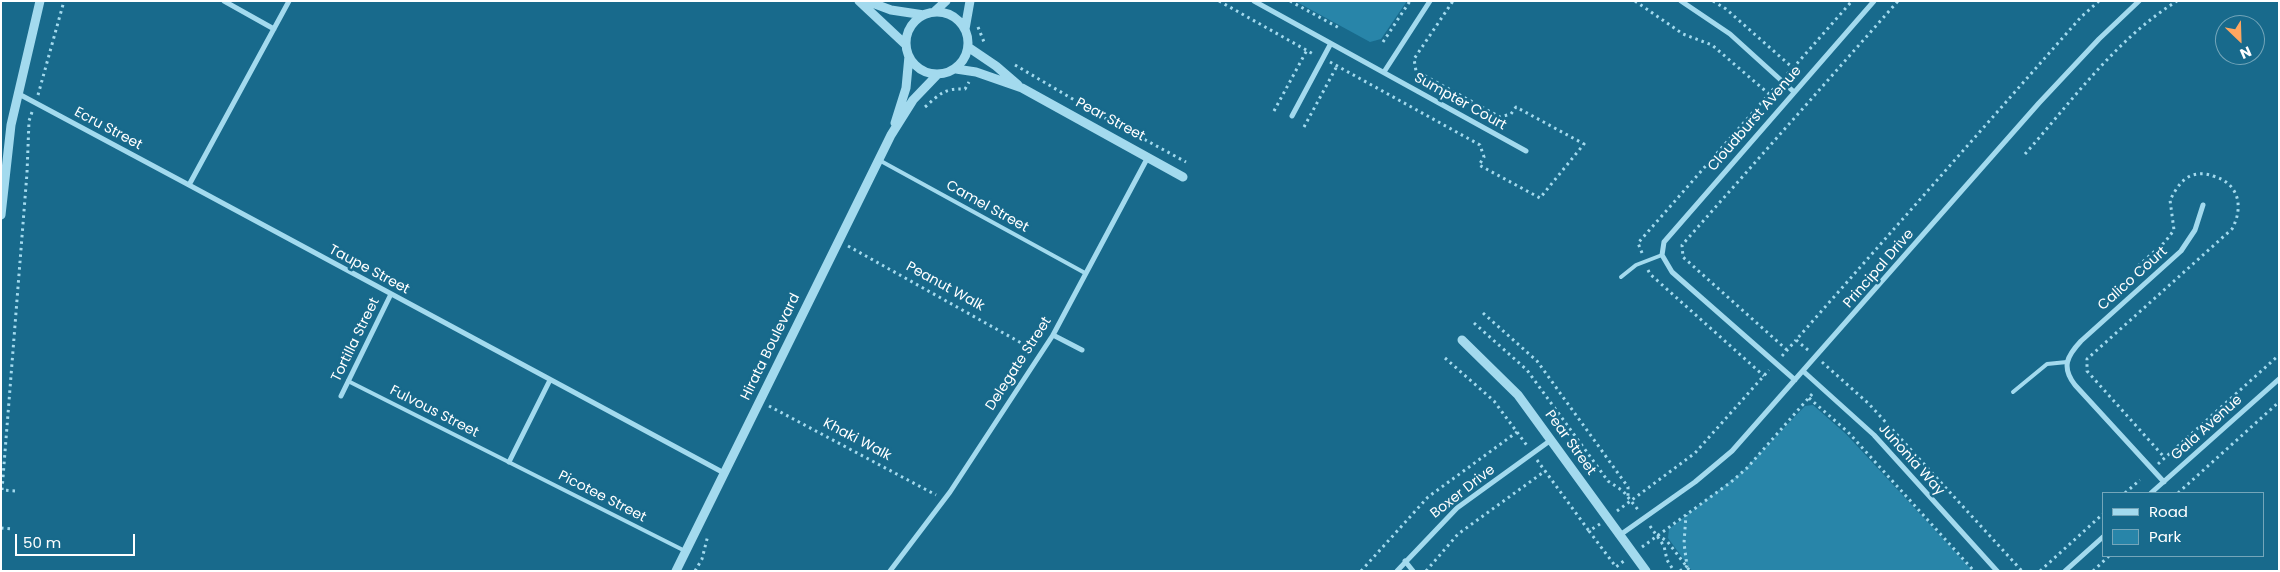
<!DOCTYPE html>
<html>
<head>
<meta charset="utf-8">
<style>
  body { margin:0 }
  #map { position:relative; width:2280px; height:572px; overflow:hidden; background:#186a8c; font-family:Poppins,sans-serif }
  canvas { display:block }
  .frame { position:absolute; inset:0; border:2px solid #fff; pointer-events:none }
  .legend { position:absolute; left:2102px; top:492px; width:162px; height:65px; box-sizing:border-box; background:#186a8c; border:1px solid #74a6ba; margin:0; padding:6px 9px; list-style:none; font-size:15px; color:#fff }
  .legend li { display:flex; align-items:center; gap:10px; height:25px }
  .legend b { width:25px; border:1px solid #74a6ba }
  .north { position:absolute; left:2215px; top:15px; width:50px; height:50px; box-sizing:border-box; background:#186a8c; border:1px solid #74a6ba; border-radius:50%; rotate:156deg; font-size:14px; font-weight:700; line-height:20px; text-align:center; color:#fff }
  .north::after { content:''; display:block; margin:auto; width:18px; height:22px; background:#ffa660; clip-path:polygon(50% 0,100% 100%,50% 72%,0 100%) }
  .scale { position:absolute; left:15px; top:534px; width:120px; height:22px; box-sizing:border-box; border:2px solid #fff; border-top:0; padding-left:6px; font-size:15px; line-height:18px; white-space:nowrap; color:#fff; -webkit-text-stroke:4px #186a8c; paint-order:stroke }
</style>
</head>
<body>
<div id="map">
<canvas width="2280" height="572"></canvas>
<div class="frame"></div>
<ul class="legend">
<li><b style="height:6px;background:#a3daee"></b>Road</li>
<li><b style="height:14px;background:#2885a9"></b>Park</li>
</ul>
<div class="north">N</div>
<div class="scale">50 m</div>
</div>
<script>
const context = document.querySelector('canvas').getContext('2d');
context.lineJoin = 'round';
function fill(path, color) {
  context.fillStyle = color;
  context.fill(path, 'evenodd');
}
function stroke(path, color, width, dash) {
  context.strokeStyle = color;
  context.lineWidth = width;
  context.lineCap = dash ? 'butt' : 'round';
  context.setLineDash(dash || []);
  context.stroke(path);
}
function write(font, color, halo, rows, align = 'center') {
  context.font = font + ' Poppins,sans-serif';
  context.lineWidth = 5;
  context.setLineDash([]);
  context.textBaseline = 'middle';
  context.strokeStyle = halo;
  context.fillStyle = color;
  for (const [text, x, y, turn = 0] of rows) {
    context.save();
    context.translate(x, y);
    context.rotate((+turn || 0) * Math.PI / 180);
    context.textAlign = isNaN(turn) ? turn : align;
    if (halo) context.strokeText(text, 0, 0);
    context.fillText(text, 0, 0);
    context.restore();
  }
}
fill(new Path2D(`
  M1295,1H1407L1381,39L1370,42Z
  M1813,405L1846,434L1973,571H1692L1668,538L1669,529L1742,472L1805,406Z`), '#2885a9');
stroke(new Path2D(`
  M1219,1L1315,55
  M1290,1L1341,29
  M1635,1L1683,34L1712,45L1769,94L1776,86
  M1713,1L1726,9L1793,68L1852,1
  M978,27L984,42
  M1383,42L1410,1
  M1330,62L1480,145L1484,157L1479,165L1540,198L1584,144L1516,107L1511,114L1500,117L1416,71L1414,59L1453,1
  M1015,65L1105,118L1186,162
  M1787,74L1793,68
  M38,95L64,1
  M925,107C940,94 944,88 965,89L969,82
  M1274,111L1307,50
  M1304,127L1337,66
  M2025,154C2072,101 2116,39 2177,1
  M848,246L1032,349
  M1642,253L1638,243L1769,94
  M2138,266L2165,242L2174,230L2170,200C2175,191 2180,181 2190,176C2197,173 2206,173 2213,176C2239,183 2244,207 2232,229L2087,359V371L2165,458
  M1648,270L1650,274L1764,376
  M1483,313L1537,361L1628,487V496
  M1474,323L1527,370L1608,481L1623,491L1639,511
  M1787,350L1683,257L1682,245L1898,1
  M1808,350L1796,340L2081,17L2099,1
  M1782,356L1796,340
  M1445,358L1494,401L1528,447
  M1822,362L1869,404L2022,571
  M1809,398L1848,432L1974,571
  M769,406L936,495
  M1537,460L1589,531
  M2158,464L2279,355
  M15,491L2,490L27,173L29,121L32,112
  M2125,493L2140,480
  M2178,493L2279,402
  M1617,511L1695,453L1769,370
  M1600,524L1589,531L1616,567L1625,560
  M1650,526L1664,546L1667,560L1674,571
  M1,528L12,529
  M1657,535L1667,541L1690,571
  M1642,547L1731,482L1747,468L1813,393
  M695,571L702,559L708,535
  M1361,571L1428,497L1517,432
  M1426,571L1458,534L1545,471
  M1680,571L1687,566L1684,543L1686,515
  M2040,571L2104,513
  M2093,571L2109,556`), '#a3daee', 3, [2.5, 4]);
stroke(new Path2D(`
  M879,160L1085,273
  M1621,277L1636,265L1662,255
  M348,381L685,551
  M2013,392L2047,364L2067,362`), '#a3daee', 4);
stroke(new Path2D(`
  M224,1L274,29
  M289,1L189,185L724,473
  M1254,1L1526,151
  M1681,1L1730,34L1794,92
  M1384,72L1430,1
  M17,93L189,185
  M1292,116L1330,45
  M1053,335L1082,350
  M1803,371L1874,435L1997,571
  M1795,380L1672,272L1662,255L1664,242L1874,1
  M341,396L391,294
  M509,462L550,380
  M2164,482L2075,385C2061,367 2067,356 2081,341L2181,251L2195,230L2203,205
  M2151,493L2279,379
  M1620,535L1695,482L1732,451L2039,103L2099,39L2139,1
  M1405,561L1413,571
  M890,571L950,492L1053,335L1148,157
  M1397,571L1457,508L1551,440
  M2065,571L2104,536`), '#a3daee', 5);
stroke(new Path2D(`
  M859,1L906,45
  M867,1L891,10L924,15
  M906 43a31 31 0 1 1 62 0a31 31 0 1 1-62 0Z
  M934,12L946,1
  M965,29L970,1
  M968,47L996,66L1018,85
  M956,69L976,72L1022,88L1183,177
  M895,123L906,88L909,56
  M1,215L11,125L40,1
  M1462,340L1518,395L1646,571
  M676,571L891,135L913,100L937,75`), '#a3daee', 9);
write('14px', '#fff', '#186a8c', [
  ["Sumpter Court",1460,102,29],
  ["Cloudburst Avenue",1755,119,-49],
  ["Pear Street",1110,120,28],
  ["Ecru Street",108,129,28],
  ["Camel Street",987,207,29],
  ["Principal Drive",1879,269,-49],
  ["Taupe Street",369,270,28],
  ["Calico Court",2133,279,-42],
  ["Peanut Walk",945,287,29],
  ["Tortilla Street",356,340,-64],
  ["Hirata Boulevard",771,347,-64],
  ["Delegate Street",1019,364,-57],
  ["Fulvous Street",434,412,27],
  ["Gala Avenue",2207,428,-42],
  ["Khaki Walk",857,440,28],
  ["Pear Street",1570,443,54],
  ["Junonia Way",1911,460,48],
  ["Boxer Drive",1463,492,-38],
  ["Picotee Street",602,497,27]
]);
</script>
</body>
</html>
